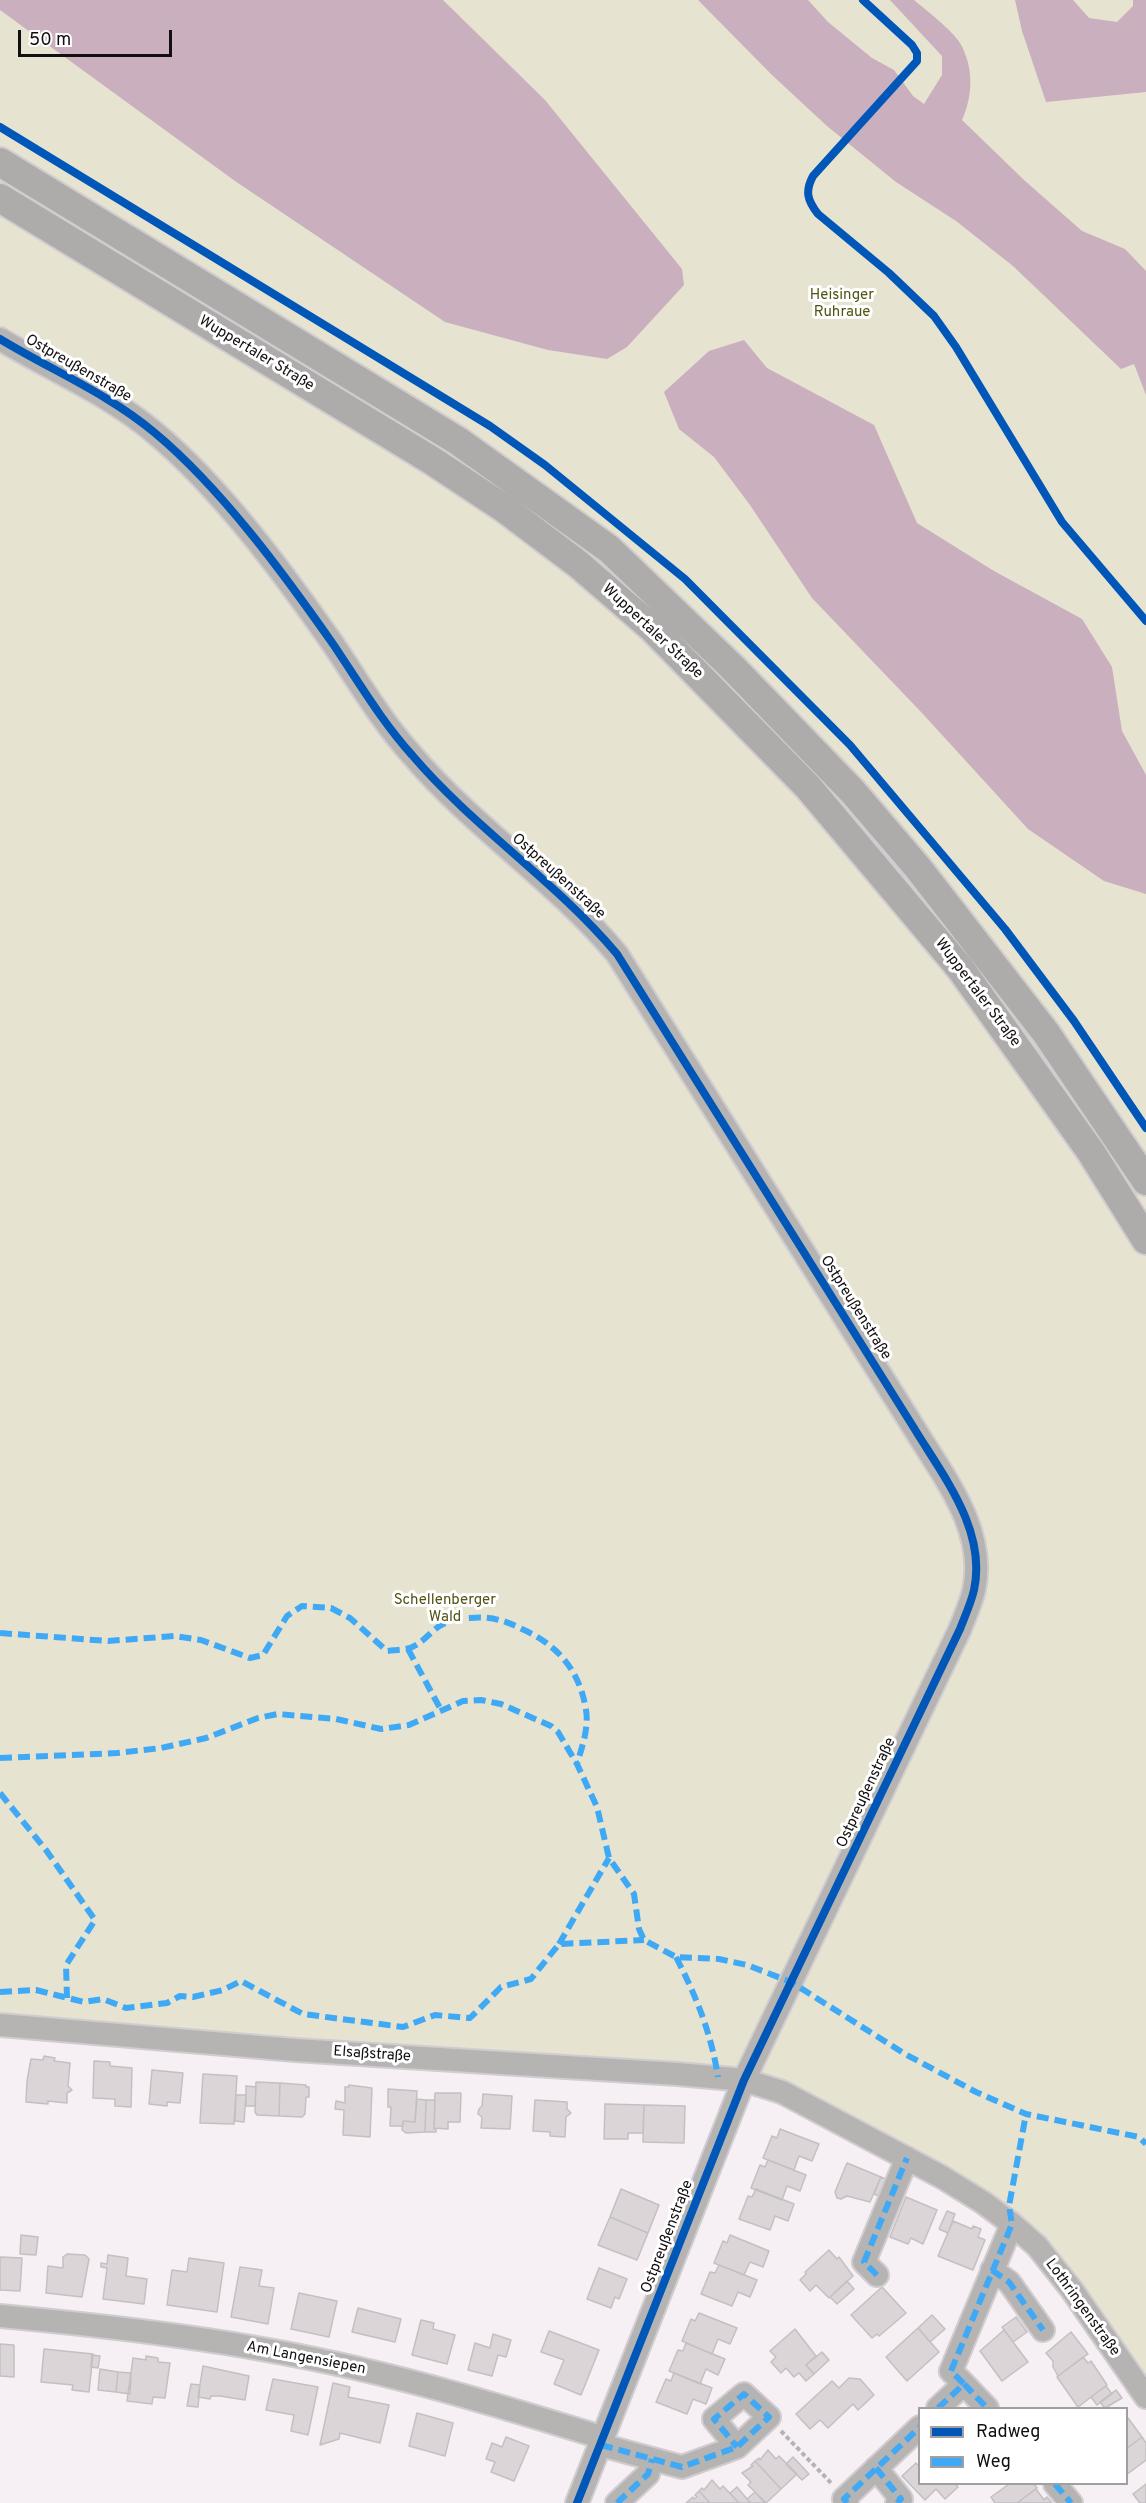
<!DOCTYPE html>
<html>
<head>
<meta charset="utf-8">
<style>
  body { margin:0 }
  #map { position:relative; width:1146px; height:2503px; overflow:hidden; background:#f6eff3; font-family:Overpass,sans-serif }
  canvas { display:block }
  .legend { position:absolute; left:918px; top:2407px; width:210px; height:78px; box-sizing:border-box; background:#fff; border:2px solid #a19fa0; margin:0; padding:8px 10px; list-style:none; font-size:18px; color:#130f11 }
  .legend li { display:flex; align-items:center; gap:12px; height:30px }
  .legend b { width:30px; border:2px solid #a19fa0 }
  .scale { position:absolute; left:18px; top:30px; width:154px; height:27px; box-sizing:border-box; border:3px solid #130f11; border-top:0; padding-left:8px; font-size:18px; line-height:21px; white-space:nowrap; color:#130f11; -webkit-text-stroke:4px #fff; paint-order:stroke }
</style>
</head>
<body>
<div id="map">
<canvas width="1146" height="2503"></canvas>
<ul class="legend">
<li><b style="height:8px;background:#0057b8"></b>Radweg</li>
<li><b style="height:8px;background:#3fa9f5"></b>Weg</li>
</ul>
<div class="scale">50 m</div>
</div>
<script>
const context = document.querySelector('canvas').getContext('2d');
context.lineJoin = 'round';
function fill(path, color) {
  context.fillStyle = color;
  context.fill(path, 'evenodd');
}
function stroke(path, color, width, dash) {
  context.strokeStyle = color;
  context.lineWidth = width;
  context.lineCap = dash ? 'butt' : 'round';
  context.setLineDash(dash || []);
  context.stroke(path);
}
function write(font, color, halo, rows, align = 'center') {
  context.font = font + ' Overpass,sans-serif';
  context.lineWidth = 6;
  context.setLineDash([]);
  context.textBaseline = 'middle';
  context.strokeStyle = halo;
  context.fillStyle = color;
  for (const [text, x, y, turn = 0] of rows) {
    context.save();
    context.translate(x, y);
    context.rotate((+turn || 0) * Math.PI / 180);
    context.textAlign = isNaN(turn) ? turn : align;
    if (halo) context.strokeText(text, 0, 0);
    context.fillText(text, 0, 0);
    context.restore();
  }
}
fill(new Path2D(`
  M0,0H1146V2393L1041,2246L781,2088L0,2021Z`), '#e6e3d1');
fill(new Path2D(`
  M0,0H443L545,100L682,269L684,285L627,347L607,359L548,350L445,322L235,181L0,10Z
  M698,0H808L828,22L872,58L894,70L913,96L924,104L942,75V56L890,0H914C927,11 951,29 960,43C974,67 973,96 962,120L1024,180L1082,231L1125,249L1146,271V395L1134,364L1121,369L1013,266L956,221L896,182L827,126L772,75Z
  M1015,0H1073L1089,18L1117,22L1133,6V0H1146V92L1046,102L1022,31Z
  M744,340L767,368L874,425L917,523L994,571L1082,619L1112,667L1122,731L1146,775V894L1104,881L1028,829L922,713L812,598L750,505L714,457L679,429L664,392L709,351Z`), '#caafbe');
const building = new Path2D(`
  M44,2056L55,2058L54,2061L70,2063L68,2086L72,2090L67,2093V2103L48,2101V2104L26,2102L27,2081L31,2059L43,2060Z
  M94,2061L110,2062V2066L132,2068L131,2107L115,2106V2099L93,2098Z
  M152,2070L183,2073L180,2103L167,2102V2106L149,2104Z
  M203,2074L237,2076L234,2124L200,2123Z
  M256,2082L280,2083L279,2116L257,2115L255,2112Z
  M280,2083L306,2085V2087H309V2097H306L305,2114L302,2117L279,2116Z
  M349,2085L372,2088L370,2137L343,2135L344,2110L335,2109L336,2101L345,2103V2087H349Z
  M246,2086L256,2087L255,2106H246Z
  M388,2089L417,2091L415,2122L403,2121V2126H390L391,2107H388Z
  M435,2093H461L460,2122H448V2129L434,2128Z
  M483,2094L512,2096L510,2129L481,2128L482,2117L478,2114L479,2109L482,2106Z
  M236,2095H246L244,2122L235,2121Z
  M417,2099L426,2100L425,2132L406,2133L402,2130L403,2121L415,2122Z
  M426,2100H435L434,2129H436V2132H425Z
  M535,2100L567,2102V2109L571,2113L566,2117L565,2137L550,2136V2132L533,2131Z
  M605,2104L644,2105L643,2133H628V2139H604Z
  M644,2105L685,2106L684,2143L643,2142Z
  M780,2129L819,2144L812,2161L799,2156L794,2170L763,2158L772,2136L777,2138Z
  M768,2160L806,2175L800,2191L787,2186L782,2200L751,2188L760,2165L765,2167Z
  M847,2163L881,2177L870,2202L847,2196L841,2199L837,2198L835,2192Z
  M881,2177L890,2181L883,2198L874,2194Z
  M621,2189L659,2205L648,2233L610,2217Z
  M756,2189L794,2204L788,2221L775,2216L770,2230L739,2219L748,2196L752,2197Z
  M906,2197L937,2210L923,2244L911,2238L908,2244L890,2237Z
  M947,2211L955,2214L948,2233L939,2229Z
  M610,2217L648,2233L637,2260L598,2245Z
  M953,2221L972,2229L973,2226L981,2229L978,2237L985,2240L973,2270L938,2256Z
  M21,2235L38,2237L36,2255L20,2254Z
  M730,2235L769,2251L763,2267L750,2262L744,2275L714,2263L723,2241L727,2243Z
  M829,2250L837,2259L839,2257L853,2276L829,2298L816,2285L810,2291L800,2280L806,2274L805,2272Z
  M67,2254L85,2255L89,2259L82,2297L46,2293L48,2266L63,2268V2257Z
  M108,2255L128,2258L126,2276L147,2279L144,2304L103,2299L107,2268L101,2267V2263L107,2264Z
  M0,2257L22,2258L20,2291L0,2290Z
  M189,2258L224,2263L217,2312L167,2305L172,2270L187,2272Z
  M719,2265L757,2280L750,2297L738,2292L732,2306L701,2294L710,2272L715,2273Z
  M240,2267L262,2270L259,2286L274,2288L268,2324L231,2317Z
  M599,2268L627,2279L619,2299L615,2297L611,2308L587,2299Z
  M847,2281L854,2289L837,2304L830,2297Z
  M882,2287L906,2313L879,2336L877,2334L872,2338L851,2315Z
  M299,2293L337,2301L329,2337L291,2329Z
  M358,2308L401,2319L395,2342L352,2332Z
  M699,2313L737,2328L730,2344L718,2339L712,2354L682,2341L691,2319L695,2321Z
  M932,2315L945,2329L930,2342L918,2328Z
  M1016,2317L1027,2332L1013,2342L1002,2327Z
  M421,2320L434,2323L433,2329L455,2335L447,2364L412,2355Z
  M918,2328L939,2352L907,2381L886,2357Z
  M795,2329L816,2356L806,2365L814,2374L806,2381L799,2373L794,2377L786,2368L781,2373L771,2362L776,2357L770,2351Z
  M1004,2330L1028,2362L1002,2381L980,2351Z
  M549,2331L599,2350L581,2395L554,2384L564,2360L541,2352Z
  M1071,2332L1088,2354L1058,2376L1053,2367V2361L1046,2353Z
  M493,2334L511,2340L506,2357L498,2355L492,2376L468,2370L475,2343L490,2348Z
  M686,2343L725,2359L718,2375L706,2369L700,2384L669,2371L678,2350L683,2351Z
  M0,2344L14,2345V2377L0,2376Z
  M44,2349L93,2354L89,2392L72,2390L73,2385L41,2382Z
  M822,2352L829,2360L814,2374L806,2365Z
  M92,2355L100,2356L98,2368L91,2367Z
  M146,2356L158,2358V2362L170,2363L165,2398L153,2397L152,2404L127,2401L133,2358L146,2360Z
  M1083,2357L1088,2363L1091,2361L1107,2385L1078,2407L1057,2377Z
  M203,2366L249,2376L245,2400L220,2396H211L210,2399L198,2397Z
  M100,2369L118,2372L116,2392L98,2390Z
  M118,2372L131,2373L130,2394L116,2392Z
  M674,2373L712,2388L706,2404L693,2399L687,2414L656,2402L666,2379L671,2381Z
  M849,2378L860,2379L874,2395L858,2410L853,2404L828,2428L820,2420L810,2429L796,2414L832,2381L839,2388Z
  M273,2379L318,2387L308,2435L291,2431L294,2415L266,2410Z
  M333,2383L350,2387L348,2397L389,2405L380,2443L340,2433L339,2439L320,2445Z
  M191,2384L200,2385L198,2407L187,2406Z
  M1106,2386L1112,2394L1097,2405L1091,2397Z
  M1116,2390L1122,2398L1105,2408L1100,2402Z
  M417,2413L453,2423L445,2456L409,2446Z
  M1128,2418L1142,2437L1126,2449V2419Z
  M506,2437L529,2446L514,2481L491,2472L495,2462L486,2459L492,2443L502,2447Z
  M1142,2437L1146,2443V2460L1126,2475V2449Z
  M768,2450L776,2459L779,2456L797,2474L781,2489L755,2461L759,2458L760,2460Z
  M793,2457L809,2474L802,2480L786,2464Z
  M755,2461L781,2489L766,2503L748,2485L751,2482L742,2473L753,2466L751,2465Z
  M916,2463L917,2465L920,2463V2484H955L958,2487L945,2499L936,2489L925,2500L902,2476Z
  M712,2480L720,2489L723,2486L739,2503H710L699,2491L702,2488L704,2490Z
  M1009,2484H1034L1037,2488L1017,2503H995L991,2497Z
  M1146,2484V2503H1140L1133,2494Z
  M737,2487L747,2499L751,2503H739L730,2493Z
  M1036,2489L1044,2500L1047,2497L1052,2503H1017Z
  M699,2491L710,2503H686L693,2497L694,2499L697,2497L695,2495Z
  M755,2492L765,2503H751L747,2499Z`);
fill(building, '#dbd5d8');
stroke(building, '#c4bfc2', 1.5);
const minor = new Path2D(`
  M0,339C51,370 109,394 155,433C221,488 284,574 333,644C358,681 382,722 412,755C474,828 556,881 617,954L914,1428C943,1476 987,1530 974,1590C971,1603 965,1616 960,1629L744,2080L577,2503
  M0,2025L295,2050L678,2074L744,2080L782,2092L942,2177L984,2203L1012,2224L1037,2246L1072,2290L1146,2397
  M992,2270L1009,2282L1043,2330
  M877,2275L864,2262L907,2158
  M0,2316C107,2326 214,2338 319,2360C416,2380 510,2409 604,2438
  M964,2384L987,2408
  M938,2408L964,2384L951,2371L1012,2224
  M601,2445L682,2467L737,2447L769,2417L744,2394L714,2419L737,2447
  M876,2468L901,2499L897,2503
  M1055,2484L1071,2503
  M617,2503L648,2474L652,2459
  M847,2503L844,2499L920,2427`);
const major = new Path2D(`
  M0,162L458,441L609,549L732,667L853,792L918,868L1046,1033L1146,1181
  M0,198L431,460L505,509L578,564L652,628L808,787L960,968L1091,1152L1146,1240`);
stroke(minor, '#d1cccf', 26);
stroke(major, '#d1cccf', 32);
stroke(new Path2D(`
  M781,2431L832,2484`), '#b5b2b2', 4, [4.5, 3]);
stroke(minor, '#b5b4b3', 22);
stroke(major, '#aeacab', 28);
stroke(new Path2D(`
  M0,1633L108,1641L174,1636L201,1640L250,1658L263,1655L287,1616L302,1606L331,1608L350,1618L387,1651C395,1650 403,1650 410,1648C425,1642 431,1630 443,1624C450,1621 462,1618 470,1618C490,1616 504,1620 522,1629C558,1645 580,1671 586,1710C589,1728 582,1747 577,1764
  M408,1649L441,1710
  M0,1758L117,1753L161,1748L206,1738L258,1718L278,1714L336,1719L381,1729L409,1725L463,1701L481,1700L501,1704L551,1726L558,1732L577,1764L597,1807L609,1858L634,1894L639,1929L644,1940L676,1957L719,1959L747,1965L791,1982L905,2054L976,2092L1026,2114L1139,2137L1146,2144
  M0,1793L46,1850L95,1920L66,1965L67,1998
  M559,1944L609,1858
  M676,1957C697,1998 711,2033 718,2077
  M0,1992L36,1990L84,2002L103,1999L126,2008L167,2003L180,1996L193,1997L223,1990L241,1981L303,2014L403,2027L435,2015L470,2018L501,1987L531,1979L559,1944L644,1940
  M992,2270L1009,2282L1043,2330
  M877,2275L864,2262L907,2158
  M964,2384L987,2408
  M938,2408L964,2384L951,2371L1012,2224L1009,2206L1026,2114
  M601,2445L682,2467L737,2447L769,2417L744,2394L714,2419L737,2447
  M876,2468L901,2499L897,2503
  M1055,2484L1071,2503
  M617,2503L648,2474L652,2459
  M847,2503L844,2499L920,2427`), '#3fa9f5', 6, [12, 6]);
stroke(new Path2D(`
  M863,0L912,45L917,53V61L813,176C805,191 807,200 818,214L889,273L934,316L956,347L1062,522L1146,621
  M0,127L490,426L545,465L685,579L850,745L1005,929L1074,1021L1146,1128
  M0,339C51,370 109,394 155,433C221,488 284,574 333,644C358,681 382,722 412,755C474,828 556,881 617,954L914,1428C943,1476 987,1530 974,1590C971,1603 965,1616 960,1629L744,2080L577,2503`), '#0057b8', 8);
write('15px', '#545215', '#fff', [
  ["Heisinger",842,296],
  ["Ruhraue",842,313],
  ["Schellenberger",445,1601],
  ["Wald",445,1618]
]);
write('15px', '#130f11', '#fff', [
  ["Wuppertaler Straße",256,354,31],
  ["Ostpreußenstraße",78,369,30],
  ["Wuppertaler Straße",652,632,43],
  ["Ostpreußenstraße",558,877,42],
  ["Wuppertaler Straße",977,993,53],
  ["Ostpreußenstraße",855,1308,58],
  ["Ostpreußenstraße",867,1793,-65],
  ["Elsaßstraße",372,2055,4],
  ["Ostpreußenstraße",668,2237,-69],
  ["Lothringenstraße",1082,2308,54],
  ["Am Langensiepen",306,2359,11]
]);
</script>
</body>
</html>
